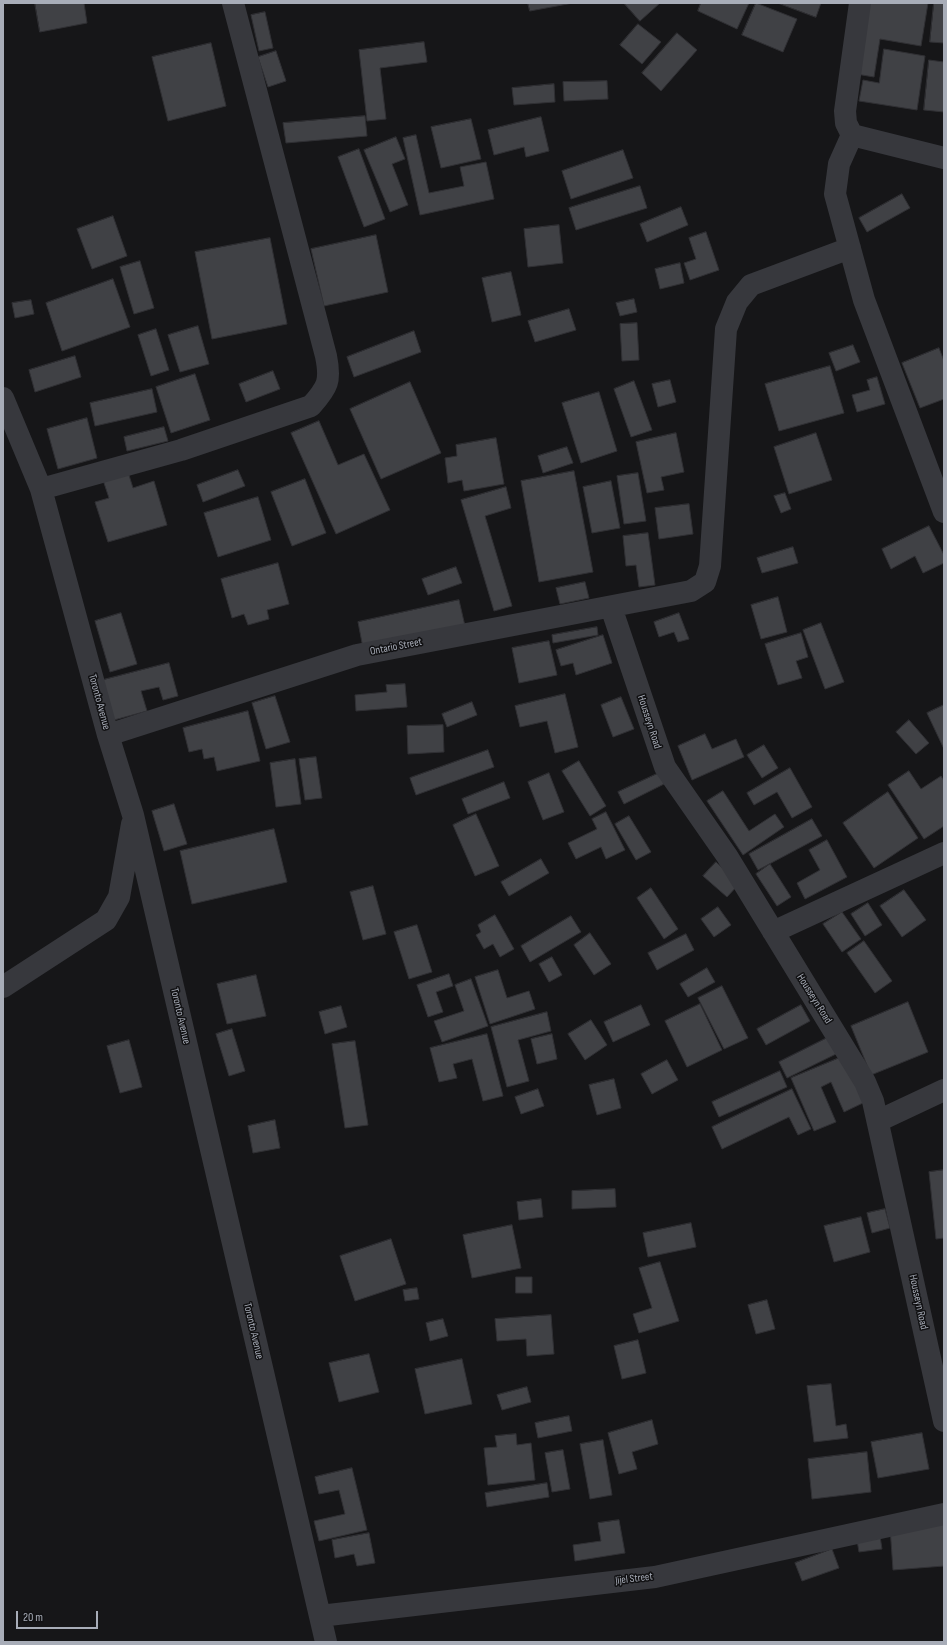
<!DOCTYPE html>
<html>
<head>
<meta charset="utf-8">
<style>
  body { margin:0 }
  #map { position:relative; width:947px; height:1645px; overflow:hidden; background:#161618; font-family:"Sofia Sans Condensed",sans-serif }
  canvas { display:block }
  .frame { position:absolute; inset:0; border:4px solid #a8adb8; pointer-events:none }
  .scale { position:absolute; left:16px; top:1611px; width:82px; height:18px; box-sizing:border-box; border:2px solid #a8adb8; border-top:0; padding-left:5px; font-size:12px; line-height:14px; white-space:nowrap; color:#a8adb8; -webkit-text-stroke:3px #111113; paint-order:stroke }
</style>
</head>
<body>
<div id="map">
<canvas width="947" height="1645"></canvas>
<div class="frame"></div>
<div class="scale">20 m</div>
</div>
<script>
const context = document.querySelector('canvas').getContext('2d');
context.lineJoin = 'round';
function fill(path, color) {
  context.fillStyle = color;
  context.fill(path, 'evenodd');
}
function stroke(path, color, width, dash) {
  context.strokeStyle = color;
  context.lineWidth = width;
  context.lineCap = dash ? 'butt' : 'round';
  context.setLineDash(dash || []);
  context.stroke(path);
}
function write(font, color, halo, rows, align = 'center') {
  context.font = font + ' "Sofia Sans Condensed",sans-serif';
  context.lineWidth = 3;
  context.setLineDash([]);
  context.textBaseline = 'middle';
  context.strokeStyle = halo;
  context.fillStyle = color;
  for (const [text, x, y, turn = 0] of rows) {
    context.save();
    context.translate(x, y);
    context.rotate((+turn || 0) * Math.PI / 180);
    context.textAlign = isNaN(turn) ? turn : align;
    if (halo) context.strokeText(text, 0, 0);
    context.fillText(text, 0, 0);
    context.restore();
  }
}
const building = new Path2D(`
  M35,3H84L87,23L40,32Z
  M528,3H573L530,11Z
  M624,3H660L640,21Z
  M701,3H749L737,29L698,11Z
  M756,3L797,19L783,52L742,35Z
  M778,3H821L816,17Z
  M868,3H928L921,46L880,39L874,77L856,74Z
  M934,3H944V43L930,42Z
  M265,12L273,48L259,51L251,15Z
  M638,24L661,42L642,64L620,45Z
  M677,33L697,50L661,91L642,73Z
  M424,42L427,62L380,68L386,119L367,121L359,50Z
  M211,43L226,106L168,121L152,57Z
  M884,49L925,56L917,110L859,101L863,80L879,83Z
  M276,51L286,81L268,87L258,57Z
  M929,60L944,62V112L924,110Z
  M607,81L608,99L564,101L563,82Z
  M554,84L555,102L514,105L512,88Z
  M365,116L367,136L286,143L283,123Z
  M541,117L549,151L526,157L524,147L494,155L488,130Z
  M471,119L481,159L441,168L431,127Z
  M416,135L429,193L464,186L460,167L486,162L494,199L420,215L403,138Z
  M396,137L405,159L392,164L408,205L390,212L364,150Z
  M359,149L385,219L364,227L338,157Z
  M623,150L633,178L571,199L562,171Z
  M640,186L647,208L576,230L569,208Z
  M902,194L910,208L867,232L859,218Z
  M681,207L688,225L647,242L640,224Z
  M113,216L127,256L92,269L77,229Z
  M559,225L563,263L528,267L524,229Z
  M706,232L719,270L690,280L684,263L696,259L689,238Z
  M376,235L388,292L324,306L311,249Z
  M270,238L287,324L212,339L195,252Z
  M140,261L154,308L134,314L120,267Z
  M680,263L684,283L660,289L655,269Z
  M511,272L521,315L492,322L482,278Z
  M113,279L130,327L62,351L46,303Z
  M634,299L637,312L620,316L616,303Z
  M31,300L34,314L15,318L12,303Z
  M569,309L576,330L535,342L528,321Z
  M637,323L639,360L622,361L620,324Z
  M198,326L209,364L180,372L168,335Z
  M156,329L169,370L151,376L138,335Z
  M414,331L421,352L354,377L347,357Z
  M853,345L860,362L836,371L829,353Z
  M939,348L944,361V399L920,408L902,363Z
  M75,356L81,377L35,392L29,370Z
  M830,366L844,413L779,431L765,384Z
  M273,371L280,389L246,402L239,384Z
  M195,374L210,420L171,433L156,387Z
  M877,377L885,404L857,412L852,395L870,390L867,380Z
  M670,380L676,402L658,407L652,384Z
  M634,381L652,430L631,437L614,389Z
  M410,382L441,453L381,479L350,409Z
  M152,389L157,412L95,426L90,403Z
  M599,392L617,451L581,463L562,403Z
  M87,418L97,458L58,469L47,429Z
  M319,421L338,465L364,454L390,510L336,534L291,433Z
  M164,427L168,441L127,451L124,437Z
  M676,433L684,472L661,477L664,490L647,493L636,442Z
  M816,433L832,480L789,494L774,447Z
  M496,438L504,484L464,491L462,480L448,483L445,458L457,456L456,445Z
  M567,447L573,463L543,473L538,456Z
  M238,470L245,486L203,502L197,485Z
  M574,471L593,572L539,582L521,481Z
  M128,472L133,488L154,481L167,525L108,542L95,502L109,498L103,480Z
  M638,473L646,521L624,524L617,476Z
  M305,479L326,533L292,546L271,492Z
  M611,481L620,528L592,533L583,487Z
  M506,487L511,508L485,516L512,606L494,611L461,500Z
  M785,493L791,509L781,513L774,496Z
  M258,497L271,540L218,557L204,513Z
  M689,504L693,534L659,539L655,508Z
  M929,526L944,555V563L923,573L915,556L891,569L882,549Z
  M648,533L655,585L639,587L636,565L626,566L623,536Z
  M793,547L798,563L762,573L757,558Z
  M278,563L289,604L267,610L269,619L248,625L244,614L232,618L221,579Z
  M456,567L462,583L428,595L422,579Z
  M585,582L589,598L560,604L556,588Z
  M778,597L787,632L761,639L751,605Z
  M459,600L465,626L363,648L358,622Z
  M121,613L137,664L110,672L95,621Z
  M679,613L689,639L678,642L674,632L659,637L654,622Z
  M821,623L844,682L825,689L803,630Z
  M597,627L598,635L553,643L552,635Z
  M801,633L808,657L796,661L802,678L778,685L765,644Z
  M603,635L612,663L576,675L573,663L561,666L556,650Z
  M549,641L557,675L519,683L512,648Z
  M169,663L178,696L163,700L159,687L141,691L147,711L114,720L103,680Z
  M405,684L407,707L356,711L355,695L387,692L386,685Z
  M565,694L578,747L555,753L547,721L520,727L515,706Z
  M275,696L290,742L266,749L252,703Z
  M621,697L634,729L613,737L601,705Z
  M472,702L477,715L447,727L442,714Z
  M944,705V749L927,713Z
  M248,711L260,761L217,771L214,757L204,759L202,749L189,752L183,728Z
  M909,720L929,743L916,754L896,732Z
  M443,725L444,752L408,754L407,726Z
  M705,734L712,749L736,739L744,757L692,780L678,746Z
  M764,745L778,768L762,778L747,755Z
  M488,750L494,767L416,795L410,778Z
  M316,757L322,798L305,800L299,759Z
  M295,759L301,804L276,807L270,763Z
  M579,761L606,806L590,816L562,771Z
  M790,768L812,807L792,818L777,792L754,805L747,793Z
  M909,771L921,789L941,776L944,781V826L924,839L888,785Z
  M549,773L564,812L543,820L528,782Z
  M659,773L664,784L624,804L618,792Z
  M504,782L510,798L468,814L462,799Z
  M723,791L749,831L775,814L784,827L743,855L707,801Z
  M888,792L918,838L874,868L843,823Z
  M174,804L187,844L164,851L152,811Z
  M606,812L625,850L606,859L601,847L576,859L568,843L597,829L592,819Z
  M476,814L499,866L475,876L453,825Z
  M629,816L651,852L636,860L615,824Z
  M812,819L822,836L758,870L749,854Z
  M274,829L287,882L192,904L180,851Z
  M827,840L847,877L805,899L797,883L820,870L809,850Z
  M541,859L549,873L509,896L501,882Z
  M716,862L739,884L727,897L703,876Z
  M770,864L791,897L777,906L756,874Z
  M373,886L386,934L363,940L350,892Z
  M651,888L678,929L664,939L637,898Z
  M904,890L926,920L902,937L880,906Z
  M868,903L882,925L865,936L851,914Z
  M718,907L731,925L714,937L701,919Z
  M842,912L861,939L842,952L823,924Z
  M495,915L514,949L500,957L493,944L484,949L476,935L481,932L478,925Z
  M571,916L581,932L530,962L521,946Z
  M417,925L432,972L409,979L394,932Z
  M590,933L611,964L594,975L574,945Z
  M686,934L694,950L657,970L648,953Z
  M864,941L892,981L875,993L847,953Z
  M552,957L562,975L549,982L539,964Z
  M707,968L715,982L688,997L680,984Z
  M498,970L507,998L529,991L535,1009L490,1024L475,977Z
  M449,974L453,986L436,992L443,1012L428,1017L417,985Z
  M256,975L266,1016L227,1024L217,984Z
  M471,979L488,1026L442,1042L434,1021L464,1011L455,985Z
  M722,986L748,1038L724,1049L698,998Z
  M908,1002L928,1052L871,1075L851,1026Z
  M700,1004L722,1050L687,1067L665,1021Z
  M641,1005L650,1025L613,1042L604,1022Z
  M801,1005L810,1021L766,1045L757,1029Z
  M341,1006L347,1027L325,1034L319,1012Z
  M547,1012L551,1031L518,1040L529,1081L507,1087L491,1027Z
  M591,1020L607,1045L585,1060L568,1034Z
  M232,1029L245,1071L229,1076L216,1034Z
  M487,1034L503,1096L483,1101L472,1059L453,1064L457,1078L439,1082L430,1048Z
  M552,1034L557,1059L537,1064L531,1039Z
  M827,1038L836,1054L787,1078L779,1062Z
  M129,1040L142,1087L120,1093L107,1046Z
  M355,1041L368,1125L345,1128L332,1044Z
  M844,1056L865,1102L844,1112L831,1082L821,1087L836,1122L814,1131L791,1078Z
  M667,1060L678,1080L652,1094L641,1074Z
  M780,1071L787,1087L719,1117L712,1102Z
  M614,1079L621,1108L597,1115L589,1085Z
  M538,1089L544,1106L521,1114L515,1097Z
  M792,1089L811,1129L798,1135L789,1117L722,1149L712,1127Z
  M275,1120L280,1148L253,1153L248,1126Z
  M944,1170V1238L936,1239L929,1172Z
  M615,1189L616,1207L572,1209V1191Z
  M541,1199L543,1217L519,1220L517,1202Z
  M885,1209L890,1228L872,1233L867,1213Z
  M861,1217L870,1252L834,1262L824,1226Z
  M691,1223L696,1247L648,1257L643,1233Z
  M512,1225L521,1268L472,1278L463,1235Z
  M391,1239L406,1284L355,1301L340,1256Z
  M660,1262L679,1321L639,1333L633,1314L652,1308L639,1268Z
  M516,1277H532V1293H516Z
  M417,1288L419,1299L405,1301L403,1290Z
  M767,1300L775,1329L756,1334L748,1305Z
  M551,1315L554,1354L527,1356L526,1339L497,1341L495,1319Z
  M443,1319L448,1336L430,1341L426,1323Z
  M638,1340L646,1373L622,1379L614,1346Z
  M369,1354L379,1392L339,1402L329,1363Z
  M462,1359L472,1404L425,1414L415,1369Z
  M831,1384L836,1426L846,1424L848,1438L814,1442L807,1386Z
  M527,1387L531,1402L502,1410L497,1395Z
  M569,1416L572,1431L538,1438L535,1423Z
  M652,1420L658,1444L632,1452L637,1469L619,1474L608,1433Z
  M922,1433L929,1469L878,1478L871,1442Z
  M516,1434L517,1445L531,1443L535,1480L488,1485L484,1448L497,1447L495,1436Z
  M603,1440L612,1495L590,1499L580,1444Z
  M563,1450L570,1489L552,1492L545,1453Z
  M867,1452L871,1492L812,1499L808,1459Z
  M352,1468L367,1530L319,1541L314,1521L345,1514L339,1490L319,1494L315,1477Z
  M547,1483L549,1497L487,1507L485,1493Z
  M619,1520L625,1553L575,1561L573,1545L601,1541L598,1523Z
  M944,1523V1566L893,1570L890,1527Z
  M369,1533L375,1563L357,1566L354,1554L335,1558L332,1540Z
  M880,1536L882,1549L859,1552L857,1540Z
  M832,1549L839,1568L802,1581L795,1563Z`);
fill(building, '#404145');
stroke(building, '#303034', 1);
stroke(new Path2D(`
  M860,3L845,111L846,123L852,135L944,158
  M852,135L839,164L835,194L864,300L944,512
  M3,398L41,489L108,735L133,815L326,1642
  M41,489L181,450L311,406C328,387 331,381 326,356L233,3
  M611,607L665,767L727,856L865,1082L873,1101L944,1421
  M108,735L357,655L691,591L705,582L710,566L726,329L737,302L751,285L850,248
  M773,932L944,853
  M3,987L106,920L119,897L132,824
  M878,1121L944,1090
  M320,1616L655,1577L944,1514`), '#37383d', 22);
write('11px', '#a8adb8', '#111113', [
  ["Ontario Street",396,647,-11],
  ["Toronto Avenue",99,702,75],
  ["Housseyn Road",649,722,72],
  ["Housseyn Road",814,999,58],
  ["Toronto Avenue",180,1016,77],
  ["Housseyn Road",918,1302,78],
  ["Toronto Avenue",253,1331,77],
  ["Jijel Street",634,1579,-7]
]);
</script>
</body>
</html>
